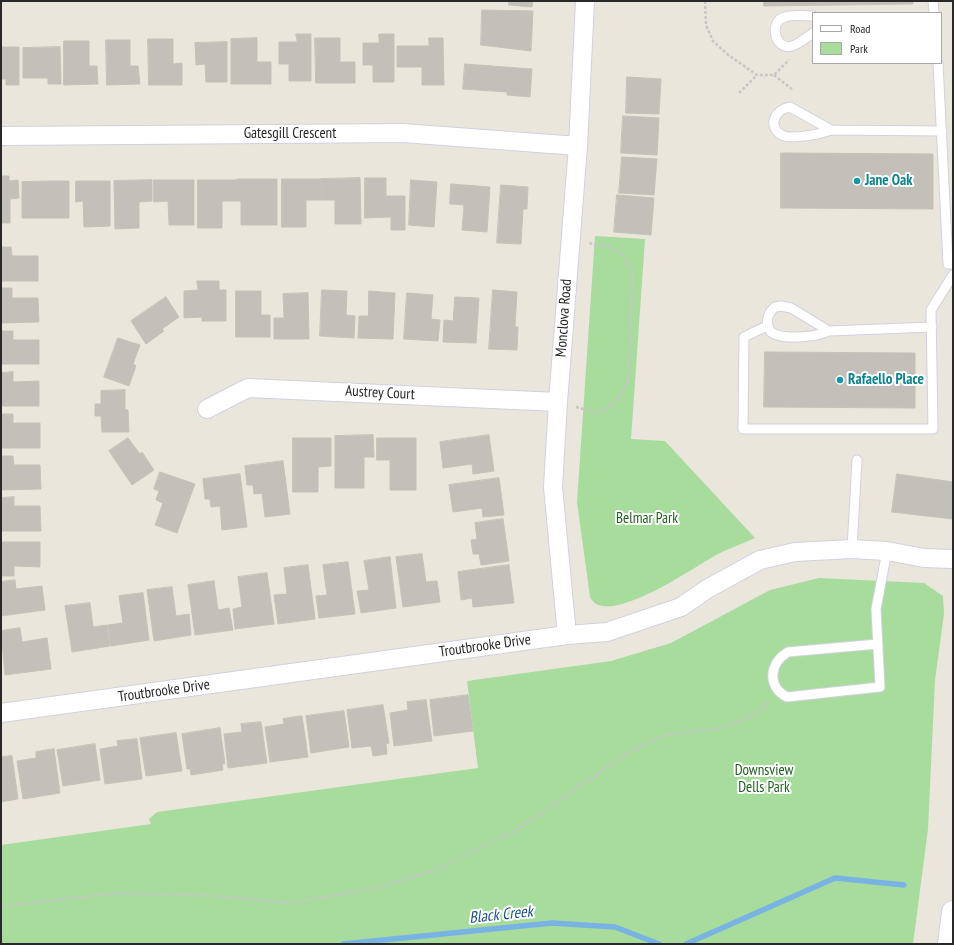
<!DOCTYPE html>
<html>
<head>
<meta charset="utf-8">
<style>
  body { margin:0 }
  #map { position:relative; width:954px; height:945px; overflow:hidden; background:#eae6dc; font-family:"PT Sans Narrow",sans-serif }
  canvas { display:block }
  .frame { position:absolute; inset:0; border:2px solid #292929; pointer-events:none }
  .legend { position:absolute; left:812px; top:12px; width:130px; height:52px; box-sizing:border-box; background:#fff; border:1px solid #a9a9a9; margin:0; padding:5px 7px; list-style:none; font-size:12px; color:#292929 }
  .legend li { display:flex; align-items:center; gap:8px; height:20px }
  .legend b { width:20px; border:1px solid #a9a9a9 }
</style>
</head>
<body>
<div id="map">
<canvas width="954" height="945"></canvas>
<div class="frame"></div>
<ul class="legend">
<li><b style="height:5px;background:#fff"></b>Road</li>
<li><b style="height:11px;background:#a7dc9d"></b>Park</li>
</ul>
</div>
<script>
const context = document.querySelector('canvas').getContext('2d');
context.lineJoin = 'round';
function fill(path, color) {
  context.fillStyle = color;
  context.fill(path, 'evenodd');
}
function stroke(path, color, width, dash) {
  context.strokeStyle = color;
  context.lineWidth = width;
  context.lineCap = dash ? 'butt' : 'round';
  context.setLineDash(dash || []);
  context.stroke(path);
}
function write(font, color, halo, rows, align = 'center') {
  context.font = font + ' "PT Sans Narrow",sans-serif';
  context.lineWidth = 4;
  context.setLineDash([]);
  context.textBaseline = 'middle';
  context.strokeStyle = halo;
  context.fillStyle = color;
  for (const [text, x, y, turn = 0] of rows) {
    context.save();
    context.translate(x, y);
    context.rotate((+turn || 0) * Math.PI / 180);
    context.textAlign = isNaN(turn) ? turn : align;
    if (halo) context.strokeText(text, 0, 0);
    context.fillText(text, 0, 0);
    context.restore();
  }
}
fill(new Path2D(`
  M595,236L645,239L631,439L665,441L755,538C742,544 729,548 716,555C696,566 605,630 590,597L577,502Z
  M819,578L924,583L943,596L944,614L935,680L928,829L913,944H1V845L151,824L149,819L157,812L478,768L467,681L611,661L671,643L770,590Z`), '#a7dc9d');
stroke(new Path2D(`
  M343,944L552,923L615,927L659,944
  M686,944L835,878L904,885`), '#78b3e3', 5.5);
const building = new Path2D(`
  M509,1H533L532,7L509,5Z
  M764,1H913V4L764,6Z
  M482,10L533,11L531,51L481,45Z
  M296,34H311V81H289V64H279V42H297Z
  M379,34H394V82H373V65H363V43H379Z
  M257,38V62H271V84H231V39Z
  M315,38H340V62H355V83H316Z
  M429,38H443L444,85H422V67H397V46H429Z
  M148,39H173V64L182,63V85H149Z
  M106,40H130V66H138L140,84L107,85Z
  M64,41H89V66H97L98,84L64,85Z
  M227,42V82H206L205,64L196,65L195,43Z
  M1,47H19V85H6V79H1Z
  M60,47L61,84H48V78H23V48Z
  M465,64L532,69L530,97L507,95V92L463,89Z
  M627,77L661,79L659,114L626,113Z
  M623,116L659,118L657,155L621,153Z
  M781,153L933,154V209L781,208Z
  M622,157L657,159L654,195L619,193Z
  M1,176H9V181L18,180L19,198L10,199V223H1Z
  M360,178L361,224H335V200H321V179Z
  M365,178H386V196H405V230H391V217L365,218Z
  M237,179H277V225H241V201H237Z
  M282,179H321V200H306V227H282Z
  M152,180V201L139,202V228L115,229L114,181Z
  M154,180H194V225H169L168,201L154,202Z
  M198,180H237V201H222V228H198Z
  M411,180L437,182L434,227L409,225Z
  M52,181H69V218H22V182Z
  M76,181H110V226L84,227L83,201L76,202Z
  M451,184L490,187L487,232L462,230L464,205L450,204Z
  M501,185L528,187L527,209H523L521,244L497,243Z
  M617,195L654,198L651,235L614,232Z
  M1,247H11L12,256H38V281H1Z
  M197,281H219V290H226V321H202V317L184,318V291L198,290Z
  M1,288H12V298H38L39,322L1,323Z
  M322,290L347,291L346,315L355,316L354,338L320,336Z
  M493,290L517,292L515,327H518L517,350L489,349Z
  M236,291H261V315H270V337H236Z
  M369,291L395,293L393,339L358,338L359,316H368Z
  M308,293L309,339H274V318H284L283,294Z
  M407,293L433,295L431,319L440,320L438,341L404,339Z
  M166,297L179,317L162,329L164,331L146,344L131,321Z
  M455,297L479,298L476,343L443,342L444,320L453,321Z
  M1,331H13V340H39V364H1Z
  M118,338L140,345L133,364L136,366L129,386L104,377Z
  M765,352L915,353V408L764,407Z
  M13,372V382L39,381V406H1V373Z
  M125,390V410H128L129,432H102L101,416H95V404H101V391Z
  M1,414H13V423H40V448H1Z
  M373,435L374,457H364V488H335V436Z
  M489,435L494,471L473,474L472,464L443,468L440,442Z
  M128,438L140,454L142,452L154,470L132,485L109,451Z
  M293,438H331V466L318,467V492H293Z
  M377,438H416V490H390V460H377Z
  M1,456H13L14,465H40L41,489L1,490Z
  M283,461L290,514L265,517L262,493L254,494L253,485H247L245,466Z
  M160,472L195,484L177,533L155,525L163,503L156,500L159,491L154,489Z
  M240,474L247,527L222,530L220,506L211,507L210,499H205L203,479Z
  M897,474L953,482V519L892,512Z
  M499,478L504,515L483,517L482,508L453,512L449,485Z
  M14,497V506H40L41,531H1V498Z
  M503,519L509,561L481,565L479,554H473L471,540L477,539L475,523Z
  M1,542H40V567L14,566V576H1Z
  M422,554L426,582L437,581L440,602L403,607L396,557Z
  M390,557L396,608L361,613L357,591L369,590L364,561Z
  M348,562L355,614L319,618L316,596L327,595L323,565Z
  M308,565L315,619L278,624L274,595L287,594L284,568Z
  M509,565L514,603L473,607L472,598L461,600L458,572Z
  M267,573L274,624L235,629L233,609L242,607L238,577Z
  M15,580L16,589L42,586L45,610L1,616V582Z
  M214,581L218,610L229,608L233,630L195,635L188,585Z
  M172,587L176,616L189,614L191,635L154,641L147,590Z
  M143,593L149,640L111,646L108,625L123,623L119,596Z
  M90,603L93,627L107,625L110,646L72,652L65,606Z
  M20,628L22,642L47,638L51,669L5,675L1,631Z
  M468,695L473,731L434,736L430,700Z
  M426,700L432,741L394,746L390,713L408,710L407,702Z
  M383,705L389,743L386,744L387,754L373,756L371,746L352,748L347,710Z
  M344,711L349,747L311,753L306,716Z
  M302,716L308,757L270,762L265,727L284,724L283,719Z
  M261,722L267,763L228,768L224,734L242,732L241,724Z
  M220,728L225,764H222L223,770L191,775L190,769H187L182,734Z
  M176,733L182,771L146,776L140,738Z
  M137,739L142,779L105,784L100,749L118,746L117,741Z
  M95,744L100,780L63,786L57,750Z
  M54,749L60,793L23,799L17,761L36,758V752Z
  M12,756L18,799L1,802V757Z`);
fill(building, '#c2c0b8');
stroke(building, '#c5c2b6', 1);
const service = new Path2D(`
  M933,1L934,13
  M813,16C805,16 793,14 785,17C768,21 775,51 792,46C799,44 807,37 813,33
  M938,63L948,264H953
  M831,130L790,107C776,109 766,126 782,135C790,140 822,134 831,130L942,131
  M767,326L744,337L743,429H933L931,310L953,275
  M829,331L791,308L781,306L775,307C767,314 765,321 770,331C780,341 816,337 829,331L932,327
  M852,549L857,460
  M878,644L788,652C769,663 767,687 787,697L880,687L876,609L887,551`);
const minor = new Path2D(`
  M1,136L403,133L578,146
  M207,409L248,388L558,402
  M567,635L553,487L558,402L578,146L585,1
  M1,713L567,635L607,632L681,607L707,589L760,560L795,552L852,549L887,551L924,558L953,559`);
const secondary = new Path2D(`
  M949,944L953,912`);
stroke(service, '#d1d1e1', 11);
stroke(minor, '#d1d1e1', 20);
stroke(secondary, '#d1d1e1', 24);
stroke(new Path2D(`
  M705,1L706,25L713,41L727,54L757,75H774L789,60
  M774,75L793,90
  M739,93L757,75
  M576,407L598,413C615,403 621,399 628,379L633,271L622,254L607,246L588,243
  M1,906L119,893L218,896L291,903L381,887L438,869L519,829L623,756L653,740L670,734L722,728L759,713L770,701`), '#c7c7c7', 2.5, [3, 2]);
stroke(service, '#fff', 9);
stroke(minor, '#fff', 18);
stroke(secondary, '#fff', 22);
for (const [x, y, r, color] of [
  [857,181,4,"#0f9aa8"],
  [840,380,4,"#0f9aa8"]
]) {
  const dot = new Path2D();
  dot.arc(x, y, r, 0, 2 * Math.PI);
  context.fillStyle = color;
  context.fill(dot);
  stroke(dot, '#fff', 1.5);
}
write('15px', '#292929', '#fff', [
  ["Gatesgill Crescent",290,134],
  ["Monclova Road",564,318,-86],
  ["Austrey Court",380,393,3],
  ["Troutbrooke Drive",485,646,-8],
  ["Troutbrooke Drive",164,691,-8]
]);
write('bold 15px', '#0d838f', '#fff', [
  ["Jane Oak",865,181],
  ["Rafaello Place",848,380]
], 'left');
write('15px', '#215f20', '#fff', [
  ["Belmar Park",647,519],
  ["Downsview",764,771],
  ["Dells Park",764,788]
]);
write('italic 16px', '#19508d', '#fff', [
  ["Black Creek",501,915,-6]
]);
</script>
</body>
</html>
